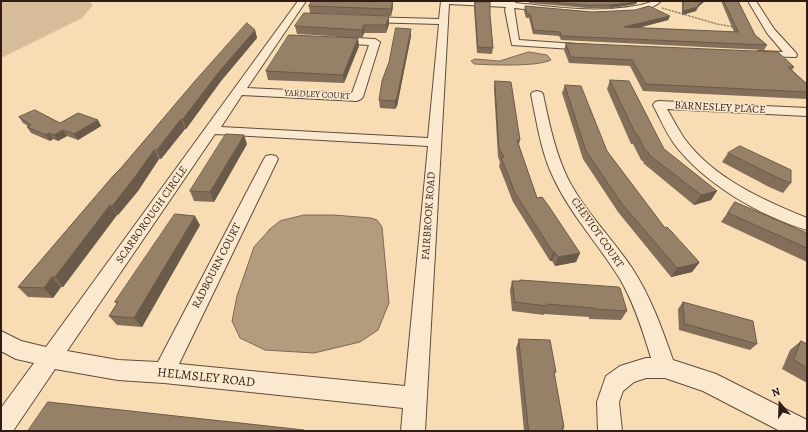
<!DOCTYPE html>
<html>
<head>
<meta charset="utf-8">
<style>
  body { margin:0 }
  #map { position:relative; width:808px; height:432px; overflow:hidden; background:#f8ddb4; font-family:Alegreya,serif }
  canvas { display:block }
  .frame { position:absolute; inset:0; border:2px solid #2e1c15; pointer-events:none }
  .north { position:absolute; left:760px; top:384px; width:40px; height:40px; -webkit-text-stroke:3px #fae9ce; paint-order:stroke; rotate:341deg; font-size:11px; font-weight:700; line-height:16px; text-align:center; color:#2e1c15 }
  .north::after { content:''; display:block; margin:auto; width:14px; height:18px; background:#2e1c15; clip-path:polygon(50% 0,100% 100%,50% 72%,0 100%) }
</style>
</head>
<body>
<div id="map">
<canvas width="808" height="432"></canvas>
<div class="frame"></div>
<div class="north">N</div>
</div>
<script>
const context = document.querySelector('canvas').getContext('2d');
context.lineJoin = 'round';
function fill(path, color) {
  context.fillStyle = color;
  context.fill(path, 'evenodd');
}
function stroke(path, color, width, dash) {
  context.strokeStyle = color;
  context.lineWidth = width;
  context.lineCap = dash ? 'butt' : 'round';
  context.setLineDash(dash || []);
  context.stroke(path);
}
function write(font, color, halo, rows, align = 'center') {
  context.font = font + ' Alegreya,serif';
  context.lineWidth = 3;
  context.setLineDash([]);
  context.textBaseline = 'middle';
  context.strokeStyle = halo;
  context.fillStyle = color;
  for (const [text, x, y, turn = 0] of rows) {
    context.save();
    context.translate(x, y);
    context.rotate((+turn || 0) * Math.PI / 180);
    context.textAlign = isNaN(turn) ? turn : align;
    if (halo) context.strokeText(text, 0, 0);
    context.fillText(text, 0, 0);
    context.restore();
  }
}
fill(new Path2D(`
  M1,1H89L93,5L82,18L1,58Z`), '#d6bc99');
const water = new Path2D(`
  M529,52L547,55L551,60C537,67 490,65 474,64L471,61L475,59L499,61Z
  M304,215H334L371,218L377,220L382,227L389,303L378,330L360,342L314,353L265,350L240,338L232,321L237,296L254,247L270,229L280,221Z`);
fill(water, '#b39b7e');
stroke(water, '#7e6854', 1);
const minor = new Path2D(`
  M298,1H306L247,88L352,93L369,45L337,43L332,40L337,37L375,39L380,42L363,97L361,99L357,101L242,95L221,127L428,138L439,24L367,22L363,19L364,17L439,19L441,1L507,2L508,1H516L515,3C547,6 579,11 610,9C620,8 631,7 641,5C648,3 653,1 661,1C639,24 545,11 514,8L519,40L591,45L592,47L587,50L512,45L505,10L506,7L449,4L425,431H401L403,408L164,383L118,380L55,369L13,431H1V408L34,363L16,359L1,351V331L21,341L46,347ZM215,134L428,146L405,386L179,364L278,159L276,156L271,155L266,156L264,159L158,362L118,360L67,351Z
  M748,1H756L774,29L796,53L797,55L796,57L754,56L753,54L758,51L783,52L767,33Z
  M537,91L541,92L543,94C549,123 555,152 568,179C585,212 612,238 632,268C651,297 662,329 673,360L716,374L807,420V431H780L703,391L665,378H646L634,382L623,391L619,402L622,431H598L597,402L606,376L620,366L646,358H651C643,331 634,303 620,279C599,245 571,215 554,179C541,153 537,123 531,94L533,92Z
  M659,101L807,108V116L667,109C673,119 678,129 684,138C713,178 763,200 807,218V230C760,216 705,184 675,145C666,133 660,118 653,105L655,102Z`);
stroke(minor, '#604c3d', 2);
stroke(new Path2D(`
  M662,8L717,24L735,27`), '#2e1c15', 1.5, [0.5, 1]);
fill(minor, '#fae9ce');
fill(new Path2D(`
  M529,1H635L637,2L636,4L610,8H587L529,3Z
  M682,1H705L698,7L696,11L682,15Z
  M721,1H738L755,35L767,45L764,50L561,40L559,36L533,34L529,18H526L524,11L525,6L592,12L670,16L668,20L637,28L734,32Z
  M475,2L490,15L493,48L492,54L477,53L474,7Z
  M309,6L393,7L391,16L310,13Z
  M389,24L386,33H364L362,38L297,34L295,26Z
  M255,30L257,38L221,81L186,129H185L161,159H159L138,191L118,215H117L63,287H61L53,298L28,297L18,287L121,168Z
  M411,36L397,106L395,109L380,108L379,100Z
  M566,43L794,67L792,70L807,84V99L643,91L630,66L569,63L564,50Z
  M359,46L344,83L268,80L266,71Z
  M610,80L664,149L717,191L711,200L694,205L643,163L644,162L641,160L633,144H631L607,89Z
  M495,81L520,140L519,145L537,198L580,253L576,262L555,266L552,261H550L513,202L499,166L500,162L498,157L494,89Z
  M565,85L607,151L665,228L699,262L698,263H699L692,272L671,277L618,212L583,159L562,93Z
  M19,117L60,123L98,120L101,126L78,140L67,136L58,141L53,139L50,141L31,133L27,127L28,126L23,123Z
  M247,144L214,202L194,201L190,191Z
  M728,153L791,183L783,193L769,187L722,162Z
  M735,202L807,233V262L721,222Z
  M200,225L142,327L117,325L109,316L117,304L115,302Z
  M520,280L627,311L621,320L589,319V317L544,314V315L512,311L510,290L512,281H520Z
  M683,302L757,344L750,350L679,330L678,309Z
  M519,339L556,372L554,375L564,427L563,431H524L516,348Z
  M801,341L807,344V383L782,369L790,350Z`), '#826e59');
fill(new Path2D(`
  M393,1V7L391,16V9Z
  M702,1H705L698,7L696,11L682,15L683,11L698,5Z
  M637,2L636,4L610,8L611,5Z
  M389,16V24L386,33V25Z
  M670,16L668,20L623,32L624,27Z
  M364,25V33L362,38V30Z
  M411,29V36L397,106L395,109V101Z
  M255,30L257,38L221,81L186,129L183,119L218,73Z
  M358,38L359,46L344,83L343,75Z
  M181,119L185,129L161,159L157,150Z
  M98,120L101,126L78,140L74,134Z
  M63,130L67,136L58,141L54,135Z
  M49,133L53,139L50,141L46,135Z
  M244,135L247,144L214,202L210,192Z
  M154,150L159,159L138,191L118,215L112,206Z
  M717,191L711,200L694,205L701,195Z
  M110,205L117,215L63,287L55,277Z
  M195,216L200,225L142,327L134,318Z
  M553,252H555L552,261H550Z
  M580,253L576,262L555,266L558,257Z
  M699,263L692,272L671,277L677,268Z
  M52,277L61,287L53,298L44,288Z`), '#6a5a49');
const building = new Path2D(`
  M312,1H393L391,9L309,6Z
  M538,1H635L637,2L611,5H587Z
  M684,1H702L698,5V7L683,11Z
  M724,1H738L755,35L767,45L562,36L560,32L534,30L530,14H527L525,6L592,12L635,10L649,6L670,16L624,27L738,32Z
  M475,2H490V15L493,48L478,47Z
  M304,13L389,16L386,25H364L362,30L295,26Z
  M247,23L255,30L218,73L183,119H181L157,150H154L132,181L112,206L110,205L55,277H52L44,288L18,287L113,176L121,168L195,81Z
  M396,28L411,29L397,98L395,101L379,100L382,81L389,62Z
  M289,35L358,38L343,75L266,71Z
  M566,43L778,52L794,67H788L807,84V92L646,84L632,60L571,57Z
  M610,80L629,81L664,149L717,191L701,195L648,154L649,153L645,150L637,134H636Z
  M495,81L511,82L520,140H517L537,198L542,197L548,205L580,253L558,257L555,252H553L515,193L501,157H504L499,148Z
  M565,85L581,86L607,151L665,228L667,227L672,232L699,262H697L699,263L677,268L622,204L586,151Z
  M35,110L60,123L78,113L98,120L74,134L63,130L54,135L49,133L46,135L27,127L31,125L19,117Z
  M226,134L244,135L210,192L190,191Z
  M740,146L791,170V183L776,177L728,153Z
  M735,202L807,233V248L728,213Z
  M175,214L195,216L134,318L109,316L118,302H115Z
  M520,280L618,287L620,288L627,311L594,309V308L547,304V306L515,302L512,281H520Z
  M683,302L753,321L757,344L685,324Z
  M519,339L550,340L556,372H554L564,427H562L563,431H529Z
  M801,341L807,344V368L794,360Z
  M48,402L304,430V431H28Z`);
fill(building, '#978068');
stroke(building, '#6a5a49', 1);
write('9px', '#2e1c15', '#fae9ce', [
  ["YARDLEY COURT",317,95,3]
]);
write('11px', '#2e1c15', '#fae9ce', [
  ["BARNESLEY PLACE",720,108,3],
  ["SCARBOROUGH CIRCLE",152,215,-55],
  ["FAIRBROOK ROAD",429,216,-86],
  ["CHEVIOT COURT",597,233,55],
  ["RADBOURN COURT",217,266,-63]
]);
write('13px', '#2e1c15', '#fae9ce', [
  ["HELMSLEY ROAD",206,378,6]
]);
</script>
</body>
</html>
